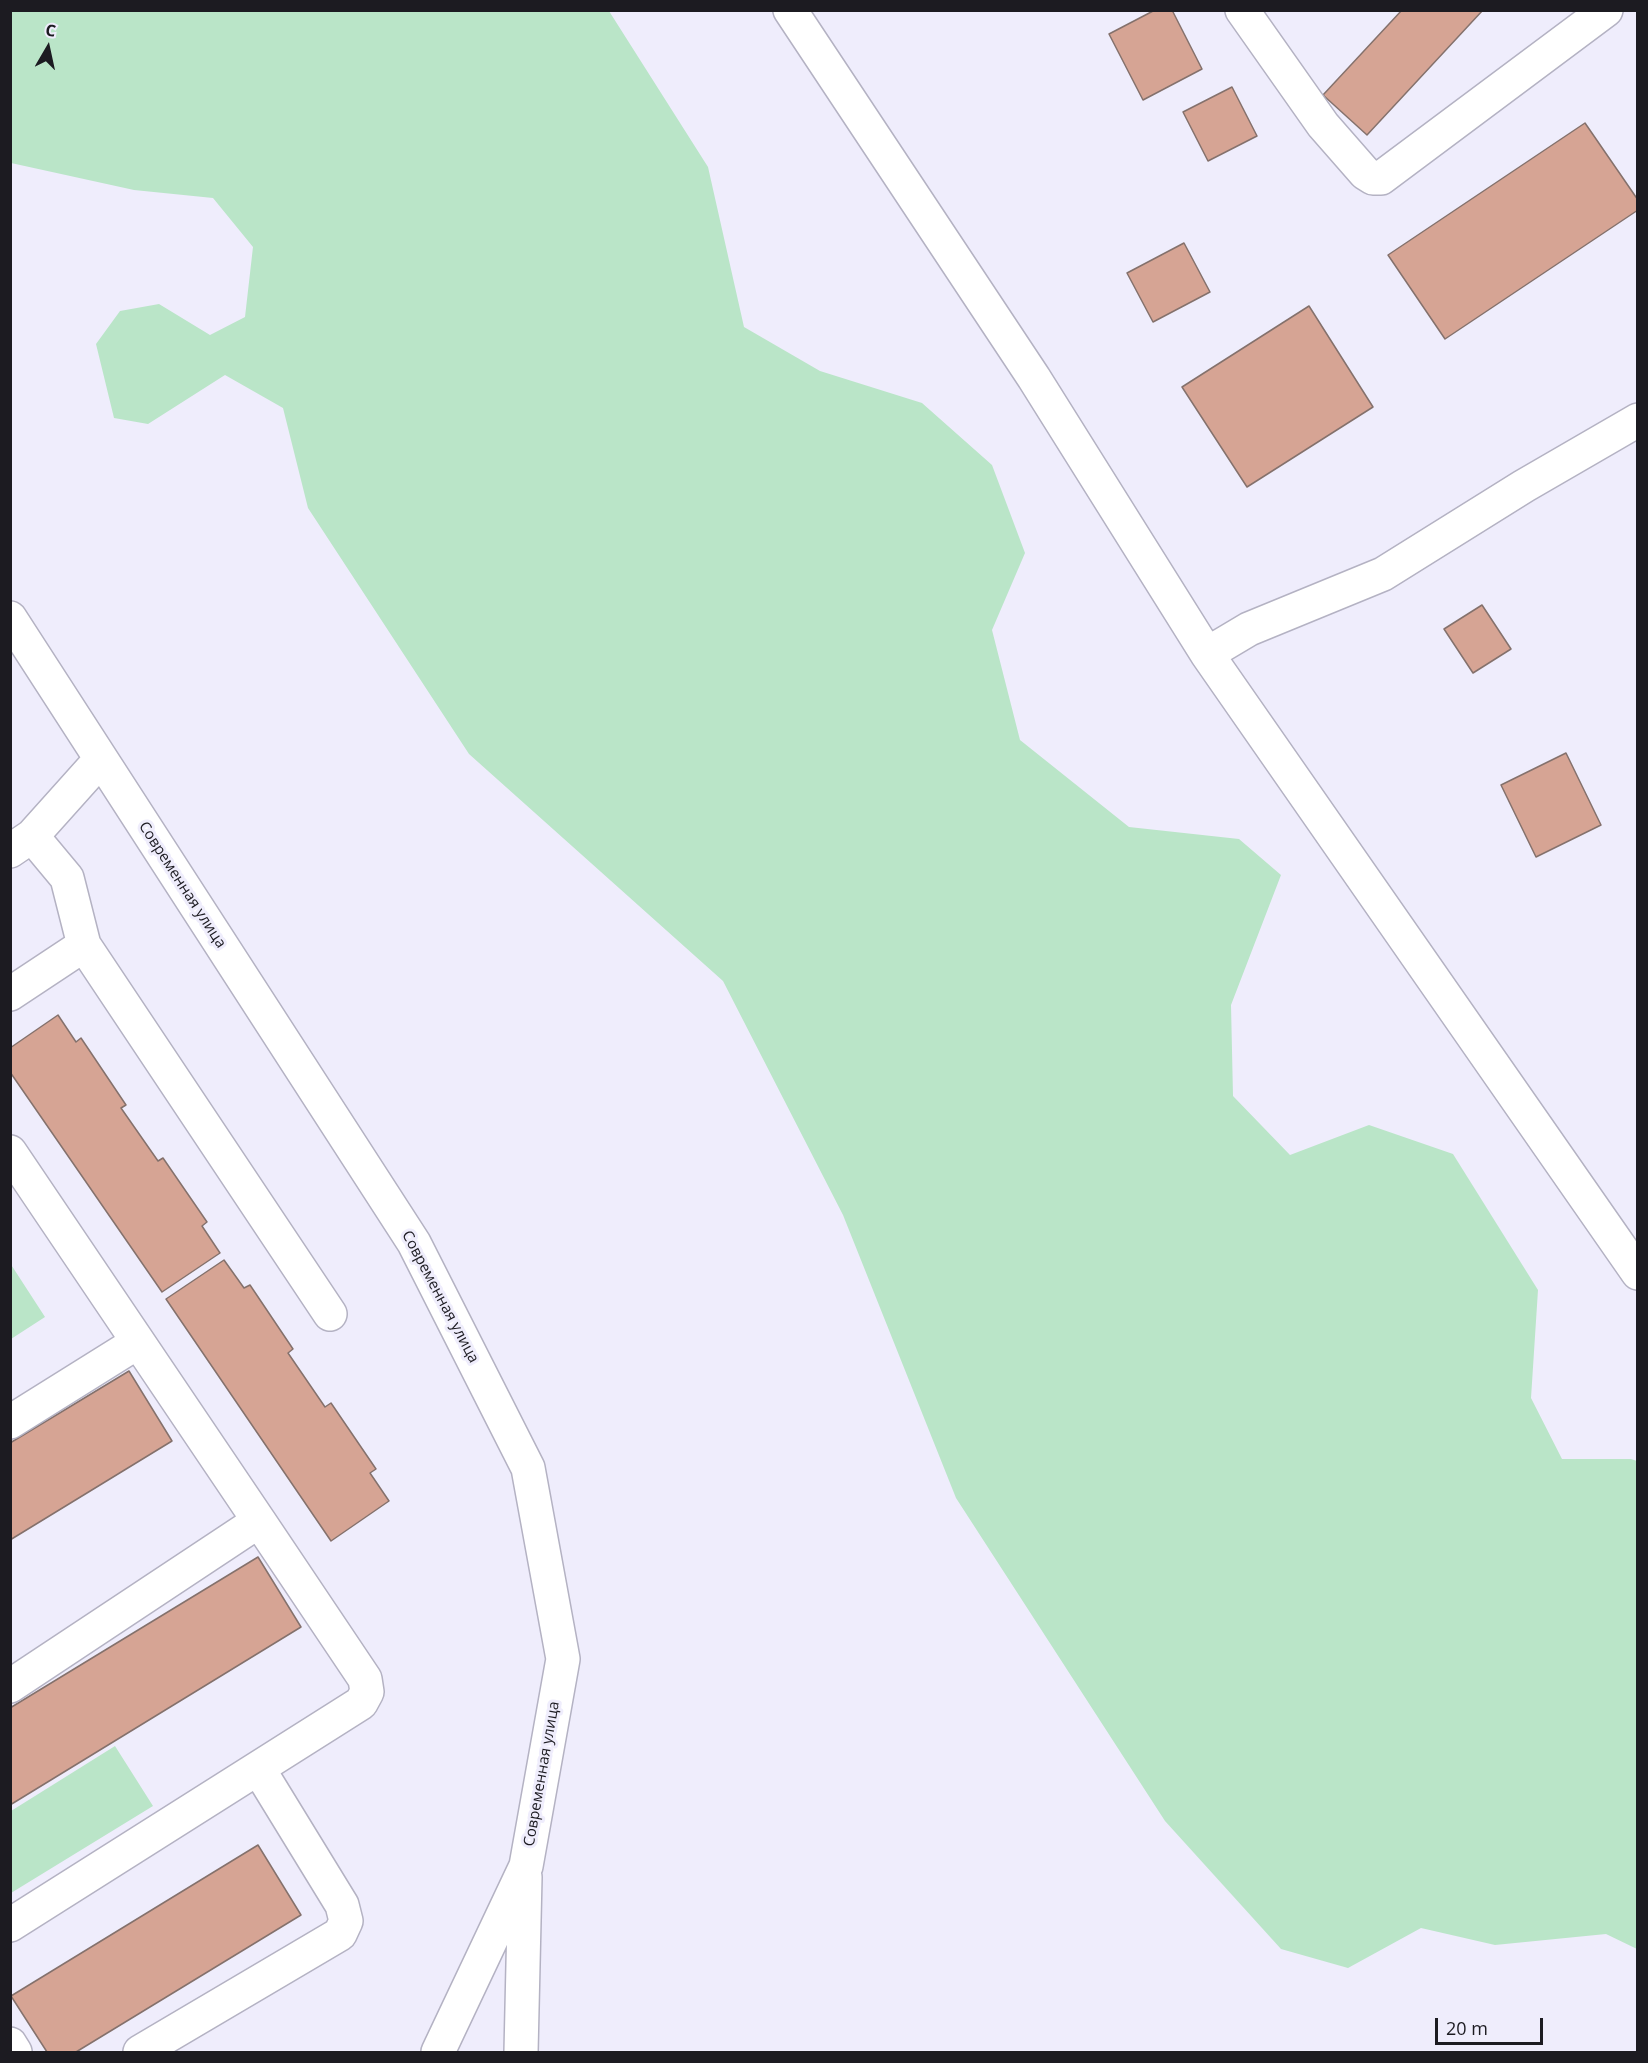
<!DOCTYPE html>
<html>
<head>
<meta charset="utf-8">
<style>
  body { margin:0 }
  #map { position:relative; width:1648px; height:2063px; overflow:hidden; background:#efedfc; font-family:"Open Sans",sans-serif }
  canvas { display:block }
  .frame { position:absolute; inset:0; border:12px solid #1c1b21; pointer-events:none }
  .north { position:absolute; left:18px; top:18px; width:60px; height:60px; -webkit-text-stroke:4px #efedfc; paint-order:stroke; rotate:9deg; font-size:16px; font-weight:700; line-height:24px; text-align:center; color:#1c1b21 }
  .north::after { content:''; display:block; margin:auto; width:21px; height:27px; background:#1c1b21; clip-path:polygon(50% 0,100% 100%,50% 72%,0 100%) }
  .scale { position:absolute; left:1435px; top:2018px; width:108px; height:27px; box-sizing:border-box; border:3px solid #1c1b21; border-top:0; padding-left:8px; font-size:18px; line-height:21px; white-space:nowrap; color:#1c1b21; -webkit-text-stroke:4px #efedfc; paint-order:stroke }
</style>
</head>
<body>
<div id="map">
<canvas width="1648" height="2063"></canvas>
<div class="frame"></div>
<div class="north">С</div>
<div class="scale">20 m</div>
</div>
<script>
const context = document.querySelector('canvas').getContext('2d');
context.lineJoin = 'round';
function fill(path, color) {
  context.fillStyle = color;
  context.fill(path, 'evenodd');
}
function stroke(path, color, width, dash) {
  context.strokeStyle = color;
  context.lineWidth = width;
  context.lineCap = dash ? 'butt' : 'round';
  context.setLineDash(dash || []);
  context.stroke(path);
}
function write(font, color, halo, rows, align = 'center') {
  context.font = font + ' "Open Sans",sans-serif';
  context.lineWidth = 6;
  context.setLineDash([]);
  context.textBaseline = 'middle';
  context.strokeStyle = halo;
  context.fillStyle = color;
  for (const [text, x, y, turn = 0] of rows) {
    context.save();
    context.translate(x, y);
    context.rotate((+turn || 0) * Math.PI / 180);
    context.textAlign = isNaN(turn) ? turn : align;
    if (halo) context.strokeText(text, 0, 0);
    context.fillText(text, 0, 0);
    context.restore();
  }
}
fill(new Path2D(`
  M10,11H609L708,167L744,327L820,371L922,403L992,465L1025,553L992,630L1020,740L1129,827L1239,839L1281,875L1231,1005L1233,1096L1290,1155L1369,1125L1453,1154L1538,1290L1531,1398L1562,1459H1631L1637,1461V1949L1606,1934L1495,1945L1421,1928L1348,1968L1281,1949L1165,1821L956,1498L843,1215L723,981L469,754L308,508L283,408L225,375L148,424L114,418L96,344L120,311L159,304L210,335L245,317L253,247L213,198L134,190L11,163Z
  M10,1263L45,1317L11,1339H10Z
  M115,1746L153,1806L11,1893V1811Z`), '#bae5c8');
const building = new Path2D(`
  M1155,10H1172L1202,69L1143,100L1109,34Z
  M1402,10H1483L1367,135L1323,95Z
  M1232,87L1257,136L1208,161L1183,112Z
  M1585,123L1638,200V210L1445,339L1388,255Z
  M1184,243L1210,292L1153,322L1127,273Z
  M1309,306L1373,407L1247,487L1182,387Z
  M1482,605L1511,649L1473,673L1444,629Z
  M1566,753L1601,825L1536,857L1501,785Z
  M58,1015L76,1042L81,1038L126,1105L121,1108L158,1161L163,1158L207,1222L202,1226L220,1253L162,1292L10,1072V1048Z
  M224,1260L244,1288L250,1285L293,1349L288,1353L325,1407L331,1403L376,1469L370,1473L389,1501L331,1541L166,1299Z
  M129,1371L172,1441L10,1540V1443Z
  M258,1557L301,1627L10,1805V1708Z
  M258,1845L301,1915L76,2052H47L11,1996Z`);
fill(building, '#d6a494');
stroke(building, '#84716c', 1.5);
const minor = new Path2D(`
  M790,10L1034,378L1207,654L1638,1273
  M1242,10L1323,125L1365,173L1373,178H1381L1606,10
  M10,618L414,1243L528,1468L563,1659L526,1866L438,2052
  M1207,654L1249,629L1383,574L1524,486L1638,420
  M10,851L32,836L101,759
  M84,945L330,1314
  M10,994L84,945L67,878L32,836
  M10,1152L259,1521
  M10,1422L138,1342
  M10,1686L259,1521L365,1679L367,1692L361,1703L10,1925
  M10,2044L15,2052
  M140,2052L340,1934L346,1921L342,1905L258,1768
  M521,2052L525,1877`);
stroke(minor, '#b4b2c3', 36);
stroke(minor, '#fff', 33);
write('15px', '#1c1b21', '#efedfc', [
  ["Современная улица",182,885,57],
  ["Современная улица",440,1297,62],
  ["Современная улица",542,1774,-80]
]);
</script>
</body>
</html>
